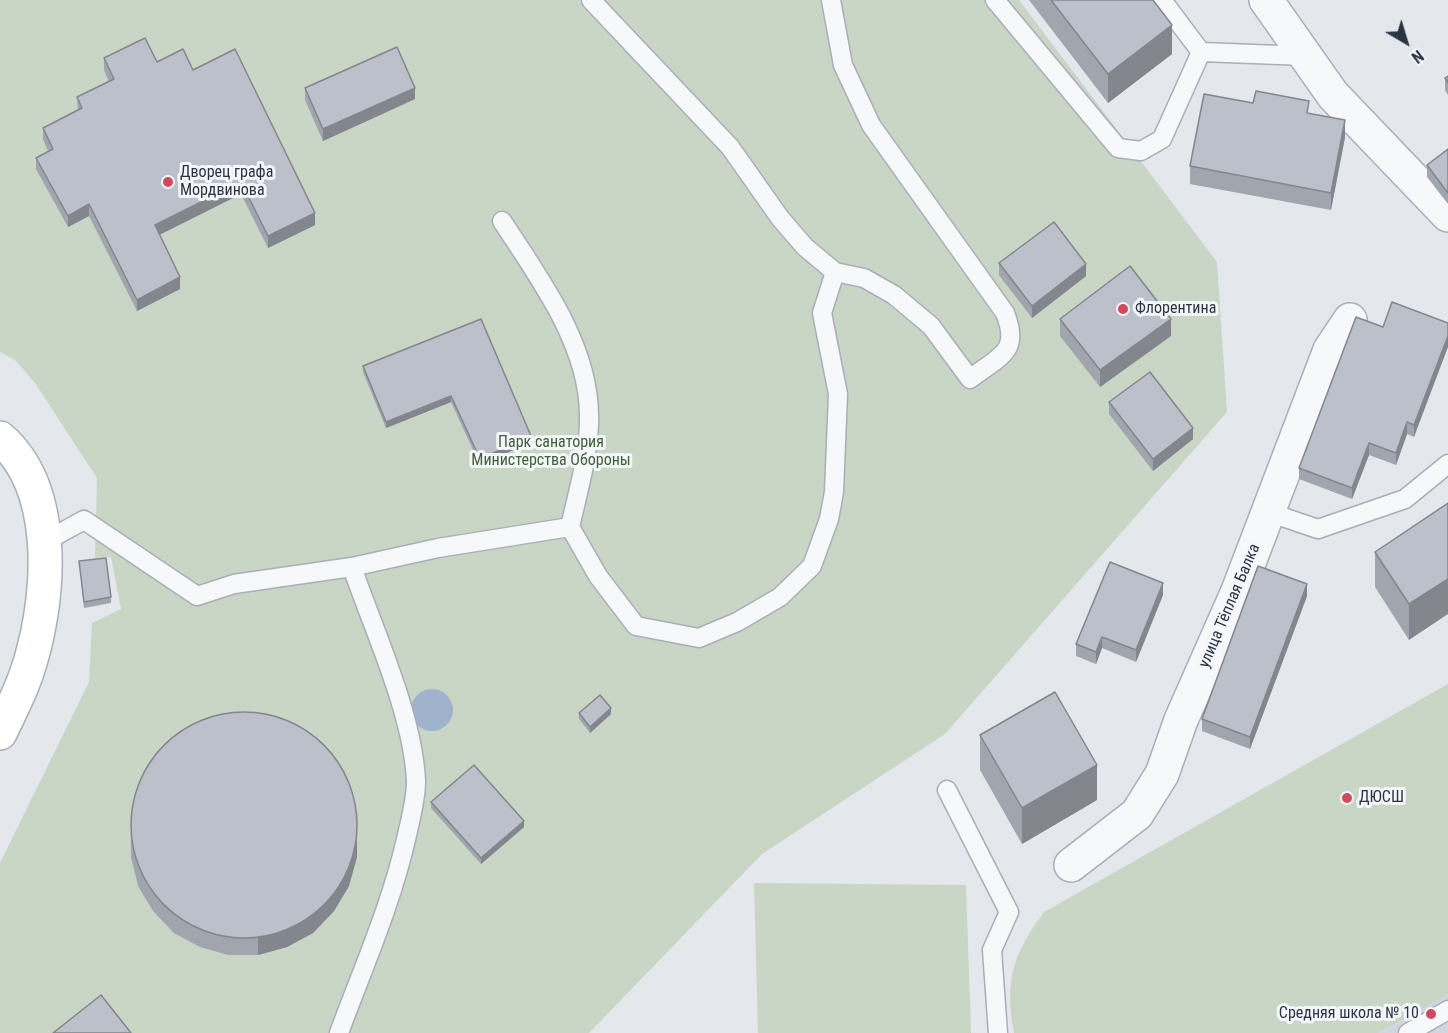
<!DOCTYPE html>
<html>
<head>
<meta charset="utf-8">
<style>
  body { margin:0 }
  #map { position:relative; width:1448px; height:1033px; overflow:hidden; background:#e4e7ec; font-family:"Roboto Condensed",sans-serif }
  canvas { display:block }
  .north { position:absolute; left:1376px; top:12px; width:60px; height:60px; -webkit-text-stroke:4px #f4f6f9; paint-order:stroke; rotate:142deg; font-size:16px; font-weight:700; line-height:24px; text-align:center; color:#2b3445 }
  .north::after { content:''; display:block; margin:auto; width:21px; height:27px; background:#2b3445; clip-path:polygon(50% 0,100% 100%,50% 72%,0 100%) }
</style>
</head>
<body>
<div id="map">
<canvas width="1448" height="1033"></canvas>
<div class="north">N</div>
</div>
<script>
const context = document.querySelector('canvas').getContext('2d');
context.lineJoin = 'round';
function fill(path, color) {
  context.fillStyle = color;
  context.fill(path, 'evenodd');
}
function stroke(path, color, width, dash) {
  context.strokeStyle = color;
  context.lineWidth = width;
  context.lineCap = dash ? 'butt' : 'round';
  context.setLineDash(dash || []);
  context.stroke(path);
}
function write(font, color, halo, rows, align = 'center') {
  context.font = font + ' "Roboto Condensed",sans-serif';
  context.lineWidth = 6;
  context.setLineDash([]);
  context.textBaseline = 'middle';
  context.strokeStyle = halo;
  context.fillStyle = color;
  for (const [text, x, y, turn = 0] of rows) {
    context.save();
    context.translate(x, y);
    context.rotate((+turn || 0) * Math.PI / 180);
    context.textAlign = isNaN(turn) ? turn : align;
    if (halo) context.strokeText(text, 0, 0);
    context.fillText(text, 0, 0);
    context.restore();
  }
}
fill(new Path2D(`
  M1448,995V1033H1378Z`), '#d2d6de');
fill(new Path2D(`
  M0,0H1019L1217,262L1227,412L945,734L762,854L589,1033H0V863L89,682L92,623L121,609L111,557L95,558L97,478L35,383L15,360L0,352Z
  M1448,684V995L1378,1033H1014C1004,981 1013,954 1044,912Z
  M754,883L966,885L971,1033H758Z`), '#c9d6c5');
fill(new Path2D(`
  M411 710a21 21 0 1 1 42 0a21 21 0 1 1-42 0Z`), '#9fb4cc');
const lane = new Path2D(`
  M591,0L730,147L780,218L805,247L835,272L864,278L894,295L931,326L970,379C999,356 1021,353 1005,313L871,125L843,65L831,0
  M995,0L1118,148L1141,151L1162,139L1201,52
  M1162,0L1201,52L1306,56
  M502,221C539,278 588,343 589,414C590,452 578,491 570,527L598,576L636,626L699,638L737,622L780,597L812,566L829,519L834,492L838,394L822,313L835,272
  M1268,512L1318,529L1405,499L1448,464
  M44,542L84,520L197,596L234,584L352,567L438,548L570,527
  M947,790L1009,912L992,950L998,1033
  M339,1033C363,968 392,903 407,835C411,817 416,799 416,781C413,714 374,631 352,567
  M1408,1033L1448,1010`);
const street = new Path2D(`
  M1266,0L1333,95L1448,215
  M1071,865L1137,814L1162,774L1181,720L1238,591L1330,350L1350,320`);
const secondary = new Path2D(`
  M0,438C61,491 50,606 26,675C19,695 9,714 0,733`);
stroke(lane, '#a9aeb7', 21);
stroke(street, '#a9aeb7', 36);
stroke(secondary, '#a9aeb7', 36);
stroke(lane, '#f7f8fa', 18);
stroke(street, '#f7f8fa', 33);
stroke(secondary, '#fff', 33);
fill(new Path2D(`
  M1029,0H1153L1172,54L1108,103Z
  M104,58L157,62L193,70L315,225L268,248L241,194L159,235L180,289L137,311L89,216L68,227L36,169V158L48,151L43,139V128L78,111L77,97L109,82L104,70Z
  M1448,76V95L1445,90V78Z
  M305,88L415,99L323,141L305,100Z
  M1309,114L1345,137L1331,210L1190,184V166Z
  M1448,149V204L1427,177V165Z
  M999,263L1086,276L1032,318L999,275Z
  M481,319L531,442L480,465L451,402L386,428L363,372V366Z
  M1060,319L1171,336L1100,387L1060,336Z
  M1448,323L1414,437L1407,434L1396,465L1369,455L1352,499L1299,479V468L1383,327Z
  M1109,402L1193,439L1153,471L1109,414Z
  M1448,503L1409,640L1375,587V552Z
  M79,561L111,597V603L84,608Z
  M1163,595L1136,662L1102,648L1096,664L1076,656V644Z
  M1307,596L1250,749L1202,731V719Z
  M579,713L611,714L590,733L579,719Z
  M980,735L1097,800L1022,844L980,770Z
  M431,802L524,827L481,864L431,808Z
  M131,810L357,857L349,886L334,911L313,933L287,947L258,955H228L200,947L174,933L153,911L138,886L131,857Z`), '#a1a5ae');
fill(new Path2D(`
  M1172,25V54L1108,103V74Z
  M415,88V99L323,141V129Z
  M1345,120V137L1331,210V193Z
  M241,182V194L155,237V225Z
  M89,204V216L68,227V216Z
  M315,213V225L268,248V236Z
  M1086,264V276L1032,318V306Z
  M180,277V289L137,311V300Z
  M1171,319V336L1100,387V370Z
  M1448,336V347L1414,437V425Z
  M451,396V402L386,428V422Z
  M1407,422V434L1396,465V453Z
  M1193,428V439L1153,471V459Z
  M531,436V442L480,465V459Z
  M1369,443V455L1352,499V488Z
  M1448,579V614L1409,640V604Z
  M1163,583V595L1136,662V650Z
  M1307,584V596L1250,749V737Z
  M1102,637V648L1096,664V652Z
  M611,708V714L590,733V727Z
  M1097,765V800L1022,844V808Z
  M524,821V827L481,864V858Z
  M357,840V857L349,886L334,911L313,933L287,947L258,955V938Z`), '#83868d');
const building = new Path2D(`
  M1051,0H1153L1172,25L1108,74Z
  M145,38L157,62L183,49L193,70L235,49L315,213L268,236L241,182L155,225L180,277L137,300L89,204L68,216L36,158L53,149L43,128L82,108L77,97L114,79L104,58Z
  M397,47L415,88L323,129L305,88Z
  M1448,76V83L1445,78Z
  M1256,91L1309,101L1307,113L1345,120L1331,193L1190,166L1204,94L1253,103Z
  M1448,149V193L1427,165Z
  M1054,222L1086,264L1032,306L999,263Z
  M1130,266L1171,319L1100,370L1060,319Z
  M1392,302L1448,323V336L1414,425L1407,422L1396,453L1369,443L1352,488L1299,468L1356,317L1383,327Z
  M481,319L531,436L480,459L451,396L386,422L363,366Z
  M1150,372L1193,428L1153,459L1109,402Z
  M1448,503V579L1409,604L1375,552Z
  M106,558L111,597L84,602L79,561Z
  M1110,562L1163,583L1136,650L1102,637L1096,652L1076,644Z
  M1258,566L1307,584L1250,737L1202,719Z
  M1055,692L1097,765L1022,808L980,735Z
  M600,695L611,708L590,727L579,713Z
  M131 825a113 113 0 1 1 226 0a113 113 0 1 1-226 0Z
  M474,765L524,821L481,858L431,802Z
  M101,995L131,1033H53Z`);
fill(building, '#bbc0ca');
stroke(building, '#83868d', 1.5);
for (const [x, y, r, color] of [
  [168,182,6,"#d1495b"],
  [1123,309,6,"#d1495b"],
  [1347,798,6,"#d1495b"],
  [1431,1014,6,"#d1495b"]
]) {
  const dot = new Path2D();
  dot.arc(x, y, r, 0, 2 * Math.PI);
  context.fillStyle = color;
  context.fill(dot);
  stroke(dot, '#f4f6f9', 2);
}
write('16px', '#2b3445', '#f4f6f9', [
  ["Дворец графа",180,173],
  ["Мордвинова",180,191],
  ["Флорентина",1135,309],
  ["ДЮСШ",1359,798],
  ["Средняя школа № 10",1419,1014,"right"]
], 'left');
write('16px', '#3f6138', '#f4f6f9', [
  ["Парк санатория",551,443],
  ["Министерства Обороны",551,461]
]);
write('16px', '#2b3445', '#f4f6f9', [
  ["улица Тёплая Балка",1230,606,-67]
]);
</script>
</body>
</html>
